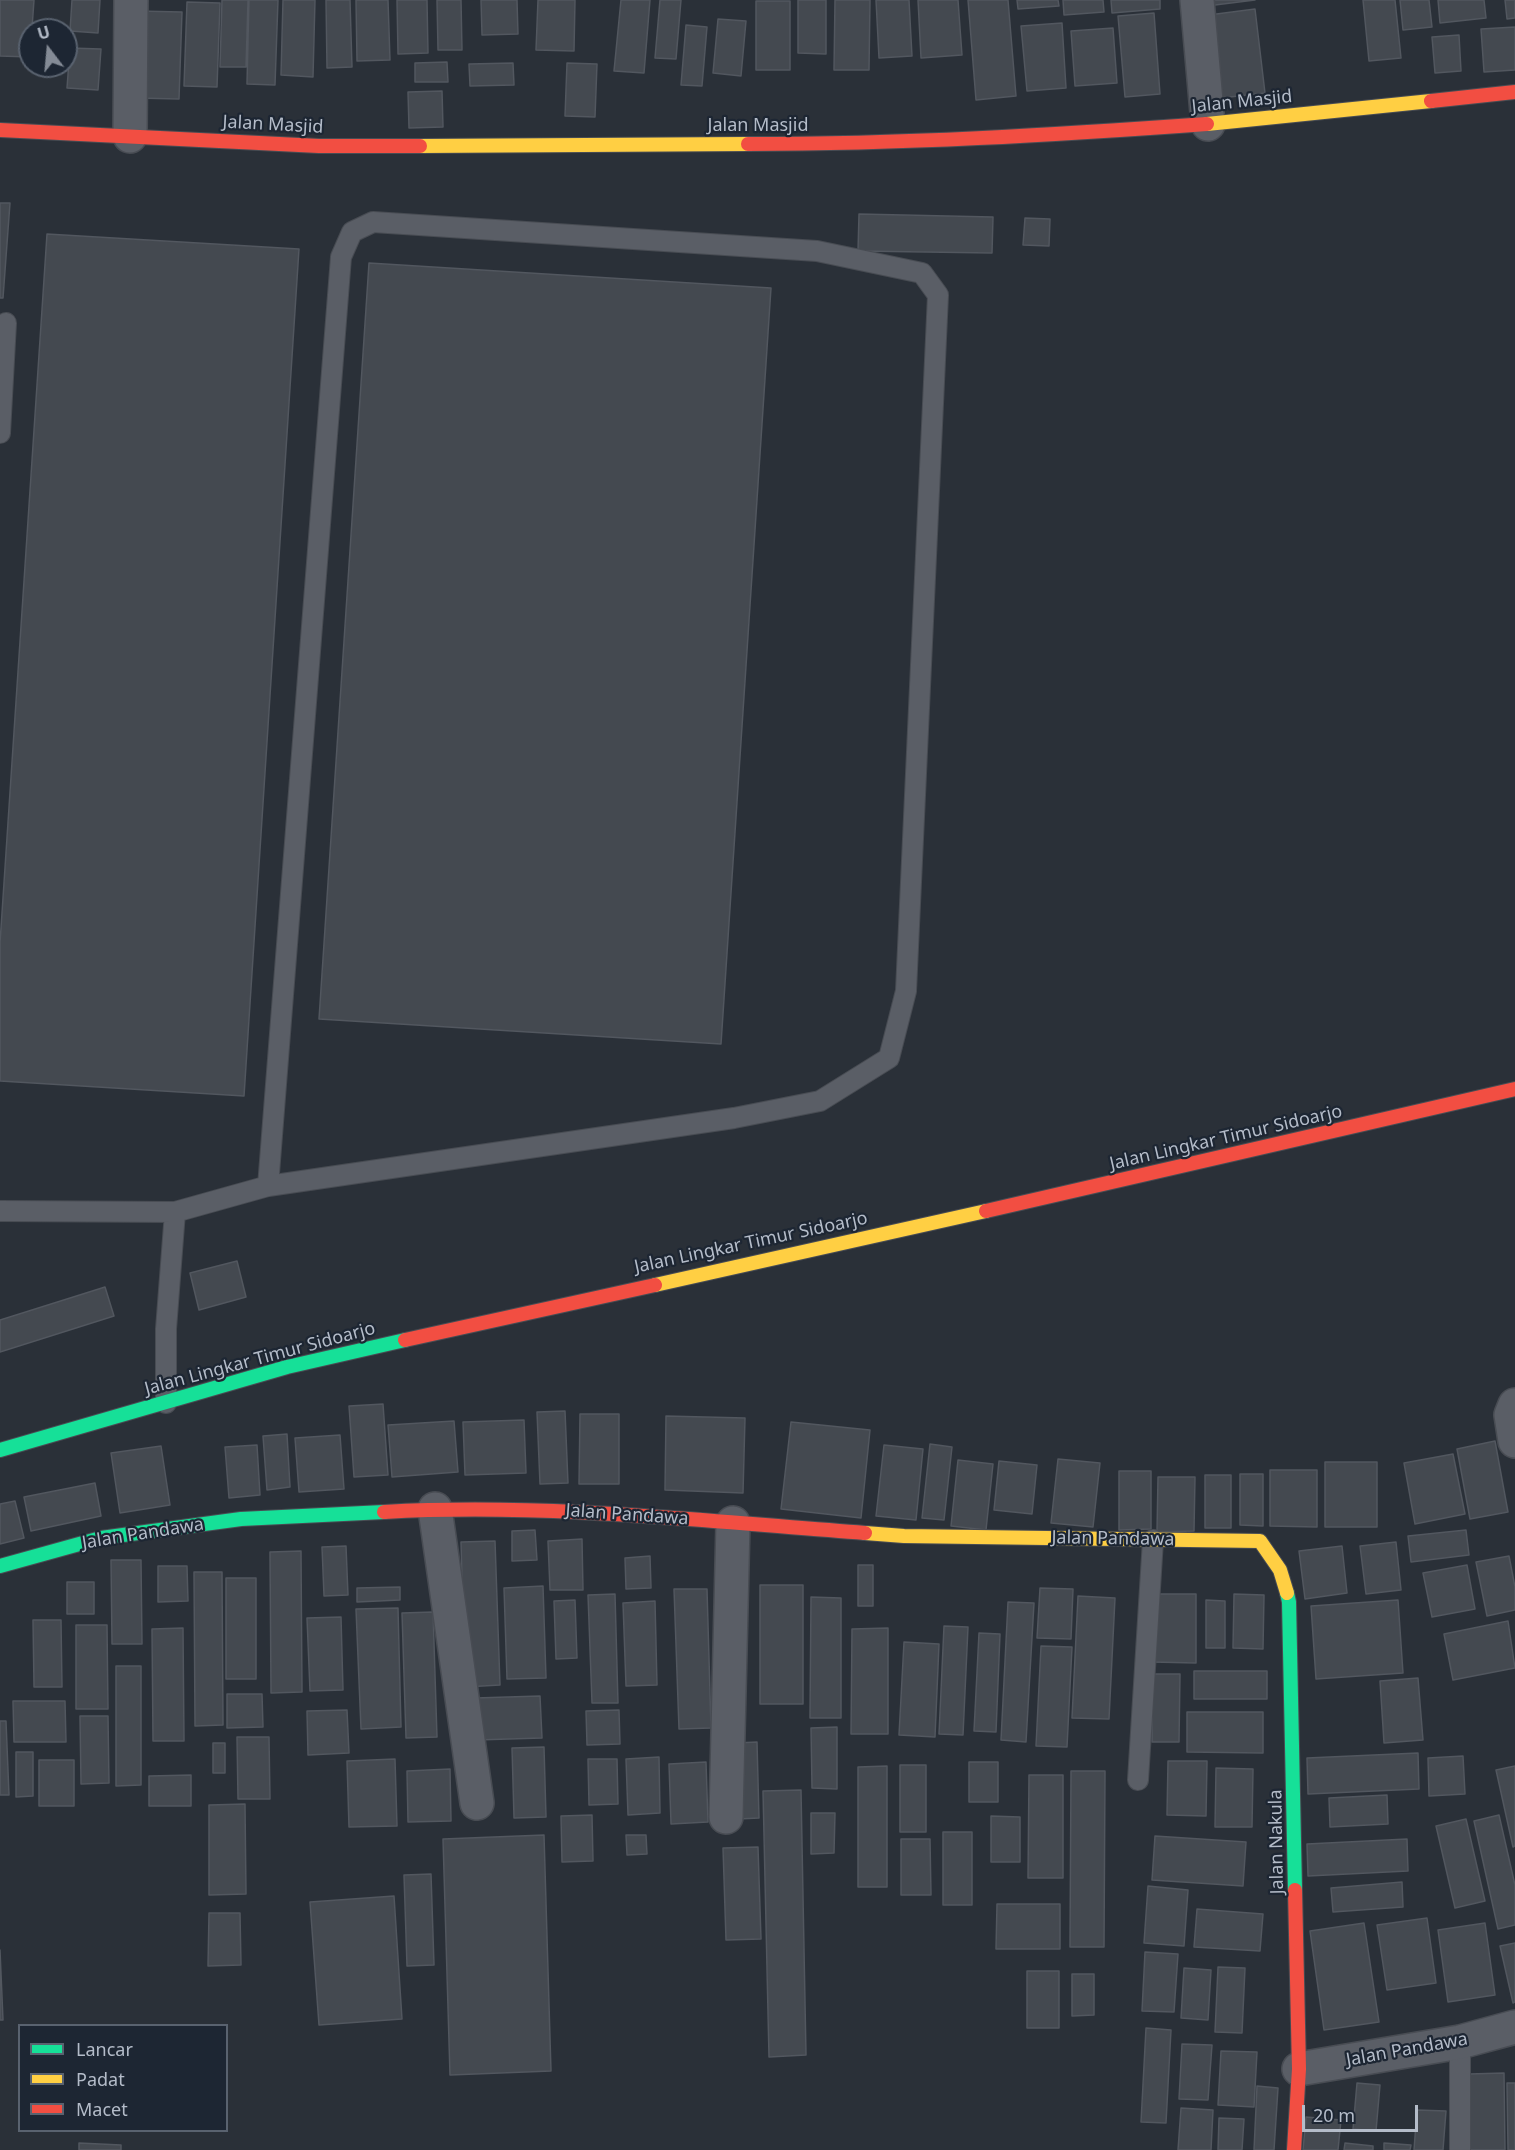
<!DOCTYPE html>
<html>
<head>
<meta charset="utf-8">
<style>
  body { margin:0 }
  #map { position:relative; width:1515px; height:2150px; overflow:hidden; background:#2a3038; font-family:"Noto Sans",sans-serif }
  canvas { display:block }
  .legend { position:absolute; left:18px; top:2024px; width:210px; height:108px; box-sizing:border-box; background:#1d2633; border:2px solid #59626f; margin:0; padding:8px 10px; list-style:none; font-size:18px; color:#b4bcc9 }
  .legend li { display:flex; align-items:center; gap:12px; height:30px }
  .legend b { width:30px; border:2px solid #59626f }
  .north { position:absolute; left:18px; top:18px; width:60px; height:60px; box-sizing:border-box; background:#1d2633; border:2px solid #59626f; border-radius:50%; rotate:344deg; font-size:16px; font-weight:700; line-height:24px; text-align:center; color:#b4bcc9 }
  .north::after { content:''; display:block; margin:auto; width:21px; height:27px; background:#848b96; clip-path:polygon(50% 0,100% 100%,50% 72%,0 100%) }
  .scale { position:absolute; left:1302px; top:2105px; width:116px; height:27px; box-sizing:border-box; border:3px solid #b4bcc9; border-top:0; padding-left:8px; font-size:18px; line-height:21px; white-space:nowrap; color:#b4bcc9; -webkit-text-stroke:4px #1d2633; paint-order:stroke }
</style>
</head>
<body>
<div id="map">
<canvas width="1515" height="2150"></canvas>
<ul class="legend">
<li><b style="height:8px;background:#16e098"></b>Lancar</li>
<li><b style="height:8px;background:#ffcf43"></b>Padat</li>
<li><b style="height:8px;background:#f24e42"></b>Macet</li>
</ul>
<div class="north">U</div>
<div class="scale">20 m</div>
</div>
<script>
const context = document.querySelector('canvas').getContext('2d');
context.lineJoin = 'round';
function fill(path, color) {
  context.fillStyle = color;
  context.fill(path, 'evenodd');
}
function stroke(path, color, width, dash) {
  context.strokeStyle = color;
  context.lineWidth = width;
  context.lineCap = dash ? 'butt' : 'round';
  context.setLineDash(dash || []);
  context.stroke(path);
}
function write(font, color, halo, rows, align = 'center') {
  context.font = font + ' "Noto Sans",sans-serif';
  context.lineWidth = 4.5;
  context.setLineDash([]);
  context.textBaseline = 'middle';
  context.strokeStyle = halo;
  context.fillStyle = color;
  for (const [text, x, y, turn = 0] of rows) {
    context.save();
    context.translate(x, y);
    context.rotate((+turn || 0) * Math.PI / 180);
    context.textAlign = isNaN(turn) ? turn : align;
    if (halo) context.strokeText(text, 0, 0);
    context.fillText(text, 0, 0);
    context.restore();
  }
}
const building = new Path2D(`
  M0,0H34L30,57L0,56Z
  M72,0H100L98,33L70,31Z
  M222,0H248L246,67H220Z
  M249,0H278L275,85L247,84Z
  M283,0H315L313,77L281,75Z
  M326,0H350L352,67L327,68Z
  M356,0H388L390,60L357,61Z
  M397,0H427L428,53L398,54Z
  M437,0H461L462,50H438Z
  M481,0H517L518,34L482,35Z
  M538,0H575L574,51L536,50Z
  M621,0H650L644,73L614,71Z
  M660,0H681L676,59L655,58Z
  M798,0H826V54L798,53Z
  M835,0H870L869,70H834Z
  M876,0H909L912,56L879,58Z
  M918,0H958L962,55L921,58Z
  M968,0H1008L1016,96L976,100Z
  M1017,0H1058L1059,6L1018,9Z
  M1063,0H1103L1104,12L1064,15Z
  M1111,0H1160V9L1112,13Z
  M1207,0H1255L1207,6Z
  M1363,0H1395L1401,58L1369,61Z
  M1400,0H1429L1432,27L1403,30Z
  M1438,0H1484L1486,18L1440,23Z
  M1505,0H1515V18L1507,19Z
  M756,1H790V70H756Z
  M187,2L220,3L217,87L184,86Z
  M1255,9L1265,93L1212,99L1201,16Z
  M137,11L182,12L179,99L135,98Z
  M1154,13L1160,94L1125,97L1118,16Z
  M718,19L746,21L741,76L713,73Z
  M1062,23L1066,88L1027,91L1021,26Z
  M686,25L707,27L702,86L681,85Z
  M1515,27V70L1484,72L1481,29Z
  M1113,28L1117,83L1075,86L1071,31Z
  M1459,35L1461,71L1435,73L1432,37Z
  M70,48L101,49L98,90L67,88Z
  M447,62L448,82H415V63Z
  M513,63L514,85L470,86L469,64Z
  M567,63L597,64L595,117L565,116Z
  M442,91L443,127L409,128L408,92Z
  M0,203H10L3,298H0Z
  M859,214L993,217L992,253L858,251Z
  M1025,218L1050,219L1049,246L1023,245Z
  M47,234L299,249L244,1096L0,1081V943Z
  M369,263L771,288L721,1044L319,1019Z
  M237,1261L246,1297L199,1310L190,1273Z
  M105,1287L114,1316L0,1352V1320Z
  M383,1404L388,1475L354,1477L349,1406Z
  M565,1411L568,1483L540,1484L537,1412Z
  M580,1414H619V1484H579Z
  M666,1416L745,1418L743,1493L665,1490Z
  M524,1420L526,1473L465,1475L463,1422Z
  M454,1421L458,1472L392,1477L388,1425Z
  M791,1422L870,1430L861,1518L781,1509Z
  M287,1434L290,1487L267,1490L263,1436Z
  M340,1435L344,1489L299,1492L295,1438Z
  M1495,1441L1508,1512L1470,1519L1457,1449Z
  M930,1444L952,1447L944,1520L922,1518Z
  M257,1445L260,1495L229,1498L225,1447Z
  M884,1445L923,1449L916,1520L876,1516Z
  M161,1446L170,1505L120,1513L111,1453Z
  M1453,1454L1465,1514L1415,1524L1404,1463Z
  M1058,1459L1100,1463L1093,1527L1051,1523Z
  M958,1460L993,1464L986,1530L951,1526Z
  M999,1461L1037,1465L1032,1514L994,1510Z
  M1325,1462H1377V1527H1325Z
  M1270,1470H1317V1527L1270,1526Z
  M1119,1471H1151V1529L1119,1530Z
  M1240,1474H1263V1526L1240,1525Z
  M1205,1475H1231V1528H1205Z
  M1158,1477H1195L1194,1531L1157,1532Z
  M95,1483L101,1516L31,1531L24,1497Z
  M15,1501L24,1538L0,1544V1504Z
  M535,1530L537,1560L512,1561V1531Z
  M1466,1530L1469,1555L1411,1562L1408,1536Z
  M582,1539L583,1590H550L548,1541Z
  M495,1541L500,1685L465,1687L461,1542Z
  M1396,1542L1401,1590L1366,1594L1360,1546Z
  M346,1546L348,1595L324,1596L322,1547Z
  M1342,1546L1347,1593L1305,1599L1299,1551Z
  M301,1551L302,1692L271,1693L270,1552Z
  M650,1556L651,1588L626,1589L625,1558Z
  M1509,1556L1515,1587V1610L1487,1616L1476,1562Z
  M111,1560H141L142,1644H112Z
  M858,1565H873V1606H858Z
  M1467,1565L1475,1609L1432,1617L1423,1573Z
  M158,1566H187L188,1601L158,1602Z
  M194,1572H222L223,1725L195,1726Z
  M226,1578H256V1679H226Z
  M67,1582H94V1614H67Z
  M760,1585H803V1704H760Z
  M543,1586L546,1678L507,1679L504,1588Z
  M400,1587V1600L357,1602V1588Z
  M1040,1588L1073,1589L1071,1639L1037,1638Z
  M674,1589H707L711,1728L679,1729Z
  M615,1594L618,1703H592L588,1595Z
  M1153,1594H1196V1663L1152,1662Z
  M1234,1594L1264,1595L1263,1649L1233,1648Z
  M1078,1596L1115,1598L1109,1719L1072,1718Z
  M811,1597L841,1598V1718H810Z
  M575,1600L577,1658L556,1659L554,1601Z
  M1206,1600L1225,1601V1648H1206Z
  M1398,1600L1403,1673L1316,1679L1311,1606Z
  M655,1601L657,1685L626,1686L623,1603Z
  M1008,1602L1034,1603L1026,1742L1001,1740Z
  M398,1608L401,1727L361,1729L356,1609Z
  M433,1612L437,1737L406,1738L402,1613Z
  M341,1617L343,1690L310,1691L307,1618Z
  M33,1620H61L62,1687H34Z
  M1508,1621L1515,1668L1453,1680L1444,1634Z
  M76,1625H107L108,1709H76Z
  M944,1626L968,1627L963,1735L939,1734Z
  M183,1628L184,1741H153L152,1629Z
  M888,1628V1734H851L852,1629Z
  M979,1633L1000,1634L996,1732L974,1731Z
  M904,1642L939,1644L935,1737L899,1735Z
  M1041,1646L1072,1647L1067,1747L1036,1746Z
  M116,1666H141V1785L116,1786Z
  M1194,1671H1267V1699H1194Z
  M1152,1674H1180L1179,1742H1152Z
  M1418,1678L1423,1740L1384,1743L1380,1681Z
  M227,1694H262L263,1727L227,1728Z
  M540,1696L542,1738L476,1740L475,1698Z
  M13,1701H65L66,1742H14Z
  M347,1710L349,1753L308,1755L307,1711Z
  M619,1710L620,1744L587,1745L586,1711Z
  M1187,1712H1263V1753L1187,1752Z
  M80,1716H108L109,1783L81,1784Z
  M0,1721H6L9,1795H0Z
  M837,1727V1789L812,1788L811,1728Z
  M237,1737H269L270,1799H238Z
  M757,1742L759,1818L738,1819L736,1743Z
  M213,1743H225V1773H213Z
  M544,1747L546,1817L514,1818L512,1748Z
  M16,1752H33V1796L16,1797Z
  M1418,1753L1419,1789L1308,1794L1307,1758Z
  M1463,1756L1465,1794L1429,1796L1428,1758Z
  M659,1757L660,1813L628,1815L626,1759Z
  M395,1759L397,1826L349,1827L347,1761Z
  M588,1759H617L618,1804L589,1805Z
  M39,1760H74V1806H39Z
  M1168,1761H1207L1206,1816L1167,1815Z
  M706,1762L708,1822L671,1824L669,1764Z
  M969,1762H998V1802H969Z
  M900,1765H926V1832H900Z
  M887,1766V1887H858V1767Z
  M1515,1766V1846L1513,1847L1496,1770Z
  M1216,1768L1253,1769L1252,1827H1215Z
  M450,1769L451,1821L408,1822L407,1771Z
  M1071,1771H1105L1104,1947H1070Z
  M191,1775V1806H149V1776Z
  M1029,1775H1063V1878H1028Z
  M801,1790L806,2055L769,2057L763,1791Z
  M1387,1795L1388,1824L1330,1827L1329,1798Z
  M245,1804L246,1894L209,1895V1805Z
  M811,1813H835L834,1853L811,1854Z
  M592,1815L593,1861L562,1862L561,1816Z
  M1499,1815L1515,1885V1925L1498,1929L1474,1821Z
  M991,1816L1020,1817V1862H991Z
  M1466,1819L1485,1901L1455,1908L1436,1826Z
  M943,1832H972V1905H943Z
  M544,1835L551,2071L450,2075L443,1839Z
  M626,1835H646L647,1854L627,1855Z
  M1155,1836L1246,1842L1243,1886L1152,1880Z
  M901,1839H930L931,1895H901Z
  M1407,1839L1408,1871L1308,1876L1307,1844Z
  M758,1847L761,1939L726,1940L723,1848Z
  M431,1874L434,1965L407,1966L404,1875Z
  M1402,1882L1403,1907L1333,1912L1331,1888Z
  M1148,1886L1188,1890L1184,1946L1144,1943Z
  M394,1896L402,2019L319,2025L310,1902Z
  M997,1904H1060V1949H996Z
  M1197,1909L1263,1914L1260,1951L1194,1947Z
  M209,1913H240L241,1965L208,1966Z
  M1427,1918L1436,1983L1387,1990L1377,1925Z
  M1364,1923L1379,2022L1324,2030L1310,1931Z
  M1485,1923L1495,1995L1448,2002L1438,1930Z
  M1515,1943V2002L1513,2003L1500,1946Z
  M0,1950L3,2020H0Z
  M1145,1952L1178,1954L1174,2012L1142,2011Z
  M1218,1967L1245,1968L1242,2033L1215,2032Z
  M1184,1968L1211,1970L1208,2020L1181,2018Z
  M1027,1971H1059V2028H1027Z
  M1072,1974H1094V2015L1072,2016Z
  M1146,2028L1171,2030L1166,2123L1141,2122Z
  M1182,2044L1212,2045L1208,2100L1179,2099Z
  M1221,2051L1257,2052L1254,2107L1218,2105Z
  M1504,2073L1505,2150H1470L1469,2074Z
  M1357,2083L1380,2085L1376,2131L1353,2129Z
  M1507,2083H1515V2150H1508Z
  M1257,2086L1278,2088L1274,2150H1254Z
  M1181,2108L1213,2110L1211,2150H1178Z
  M1417,2110L1446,2111L1443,2150H1414Z
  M1306,2117L1341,2120L1338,2150H1303Z
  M1219,2118L1244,2119L1242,2150H1218Z
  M79,2143L121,2145V2150H79Z
  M1345,2143L1373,2146V2150H1344Z
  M1384,2143L1411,2145L1410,2150H1384Z`);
fill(building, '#444950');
stroke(building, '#52575f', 1.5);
const lane = new Path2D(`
  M0,433L6,323
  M0,1211L175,1212
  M166,1403V1329L175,1212L268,1186L734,1118L820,1101L889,1058L906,991L938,295L922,273L817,251L373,222L352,232L341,257L268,1186
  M1138,1780L1153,1540
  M1460,2150V2042`);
const street = new Path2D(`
  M1197,0L1208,124
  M130,136L131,0
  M1515,1405L1511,1415L1515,1441
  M435,1509L477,1803
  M726,1817L733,1523
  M1299,2069L1460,2042L1515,2027`);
const fast = new Path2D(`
  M0,1450L287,1367L405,1340
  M0,1566L101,1538L241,1519L384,1512
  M1287,1593L1289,1602L1295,1890`);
const slow = new Path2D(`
  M1207,124L1431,101
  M420,146L748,144
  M655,1285L986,1211
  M865,1533L904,1536L1260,1541L1280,1570L1287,1593`);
const jam = new Path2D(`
  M1431,101L1515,92
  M0,130L319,146H420
  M748,144C902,144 1054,135 1207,124
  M986,1211L1515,1089
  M405,1340L655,1285
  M384,1512C545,1503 705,1521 865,1533
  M1294,2150L1299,2069L1295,1890`);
stroke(lane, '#484c53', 22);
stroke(street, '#484c53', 36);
stroke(fast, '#484c53', 16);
stroke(slow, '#484c53', 16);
stroke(jam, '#484c53', 16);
stroke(lane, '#5a5e66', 20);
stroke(street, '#5a5e66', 33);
stroke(fast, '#16e098', 14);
stroke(slow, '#ffcf43', 14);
stroke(jam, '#f24e42', 14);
write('18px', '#b4bcc9', '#1d2633', [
  ["Jalan Masjid",1242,102,-6],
  ["Jalan Masjid",273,125,3],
  ["Jalan Masjid",758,126],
  ["Jalan Lingkar Timur Sidoarjo",1226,1138,-13],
  ["Jalan Lingkar Timur Sidoarjo",751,1243,-12],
  ["Jalan Lingkar Timur Sidoarjo",260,1359,-15],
  ["Jalan Pandawa",627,1515,4],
  ["Jalan Pandawa",143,1534,-9],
  ["Jalan Pandawa",1113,1539,1],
  ["Jalan Nakula",1277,1842,-91],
  ["Jalan Pandawa",1407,2050,-10]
]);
</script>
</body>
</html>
